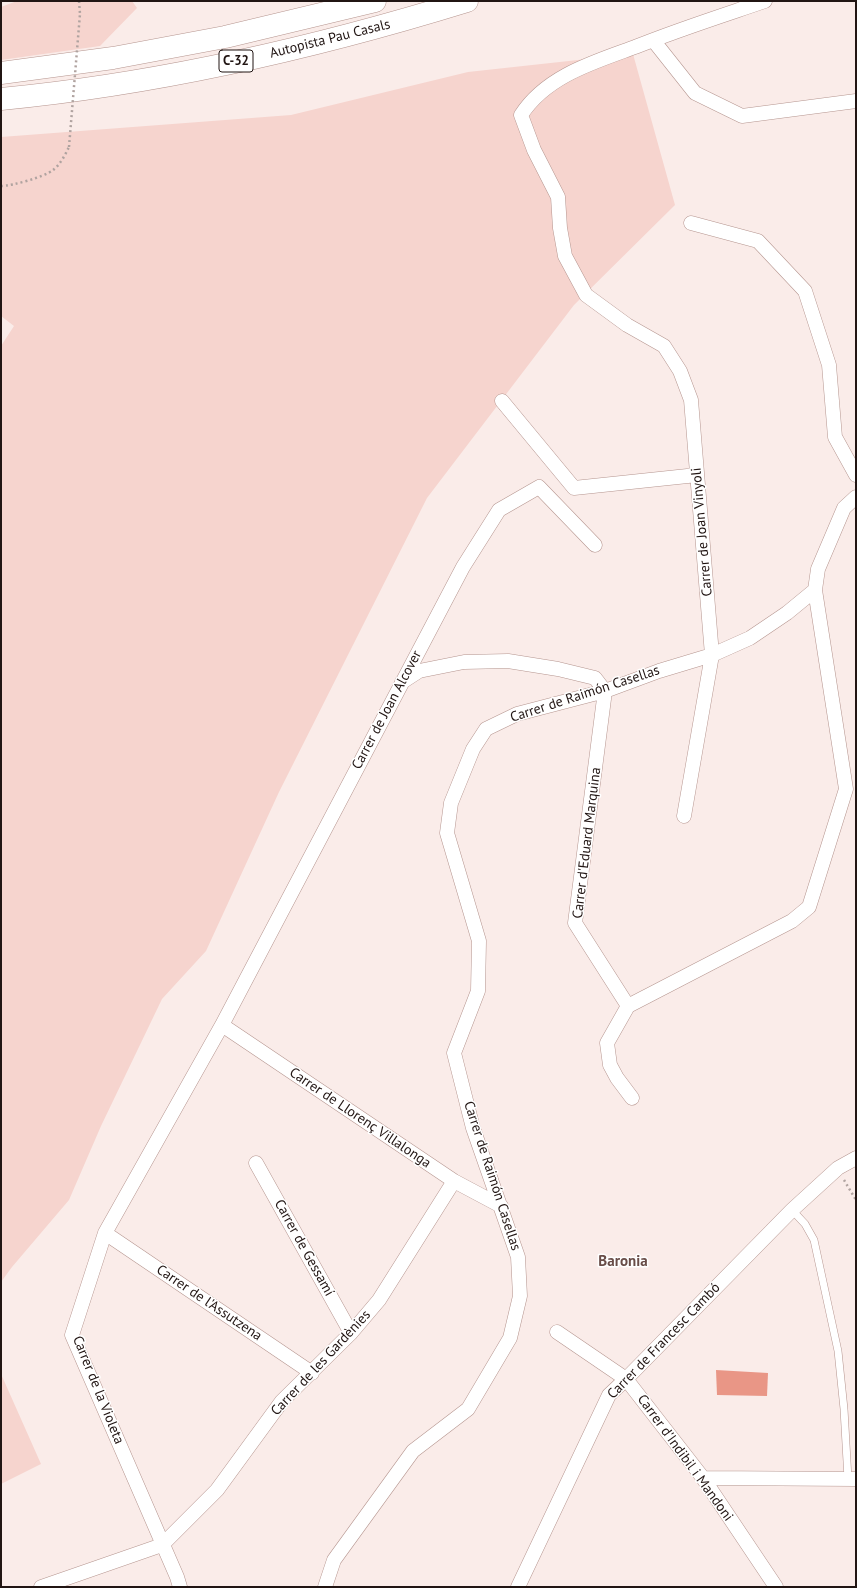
<!DOCTYPE html>
<html>
<head>
<meta charset="utf-8">
<style>
  body { margin:0 }
  #map { position:relative; width:857px; height:1588px; overflow:hidden; background:#faece9; font-family:"PT Sans",sans-serif }
  canvas { display:block }
  .frame { position:absolute; inset:0; border:2px solid #211513; pointer-events:none }
</style>
</head>
<body>
<div id="map">
<canvas width="857" height="1588"></canvas>
<div class="frame"></div>
</div>
<script>
const context = document.querySelector('canvas').getContext('2d');
context.lineJoin = 'round';
function fill(path, color) {
  context.fillStyle = color;
  context.fill(path, 'evenodd');
}
function stroke(path, color, width, dash) {
  context.strokeStyle = color;
  context.lineWidth = width;
  context.lineCap = dash ? 'butt' : 'round';
  context.setLineDash(dash || []);
  context.stroke(path);
}
function write(font, color, halo, rows, align = 'center') {
  context.font = font + ' "PT Sans",sans-serif';
  context.lineWidth = 3;
  context.setLineDash([]);
  context.textBaseline = 'middle';
  context.strokeStyle = halo;
  context.fillStyle = color;
  for (const [text, x, y, turn = 0] of rows) {
    context.save();
    context.translate(x, y);
    context.rotate((+turn || 0) * Math.PI / 180);
    context.textAlign = isNaN(turn) ? turn : align;
    if (halo) context.strokeText(text, 0, 0);
    context.fillText(text, 0, 0);
    context.restore();
  }
}
fill(new Path2D(`
  M17,1H132L137,8L100,46L1,60V7Z
  M633,54L675,205L574,305L427,498L279,792L206,951L162,999L101,1126L69,1200L12,1267L1,1282V346L14,326L1,316V137L291,115L468,72Z
  M1,1374L41,1464L1,1484Z`), '#f6d4ce');
fill(new Path2D(`
  M716,1370L768,1373L767,1396L717,1395Z`), '#e99686');
const lane = new Path2D(`
  M792,1210L805,1224L814,1240L838,1351L844,1409L848,1479`);
const street = new Path2D(`
  M653,40L695,93L742,116L856,101
  M691,223L758,241L805,291L829,365L835,437L856,475
  M502,401L574,488L697,475
  M402,682L419,671L464,662L508,661L558,669L595,678L605,691L575,923L628,1006
  M684,816L712,655L691,400L680,371L664,346L627,325L586,295L565,256L560,228L558,197L534,150L521,115C546,76 594,62 635,47C677,30 721,16 765,1
  M222,1025L454,1181L501,1206
  M632,1098L617,1078L610,1065L607,1043L628,1006L792,921L809,907L846,789L815,590
  M256,1163L351,1333
  M105,1233L312,1373
  M557,1332L626,1379L703,1478L776,1587
  M703,1478L856,1479
  M41,1587L162,1545L217,1490L282,1401L351,1333L379,1300L454,1181
  M180,1587L177,1577L72,1335L105,1233L222,1025L463,567L499,510L539,487L595,545
  M325,1587L334,1560L413,1451L468,1409L510,1338L520,1296L518,1257L473,1128L454,1053L478,991L479,941L447,833L451,803L473,749L486,729L517,714L605,691L659,671L712,655L750,638L787,613L815,590L818,569L844,508L856,497
  M518,1587L609,1395L626,1379L792,1210L838,1168L856,1158`);
const highway = new Path2D(`
  M1,73L113,58L225,37L375,1
  M1,99C157,84 318,47 467,1`);
stroke(lane, '#b5958f', 8);
stroke(street, '#b5958f', 15);
stroke(highway, '#b5958f', 23);
stroke(new Path2D(`
  M79,1L80,14
  M1,186C12,186 44,177 53,170C60,165 65,155 69,147
  M844,1180L856,1200`), '#b0a3a0', 2.5, [2, 3]);
stroke(lane, '#fff', 7);
stroke(street, '#fff', 14);
stroke(highway, '#fff', 22);
stroke(new Path2D(`
  M69,147L80,14`), '#b0a3a0', 2.5, [2, 3]);
for (const [x, y, w] of [
  [236,61,34]
]) {
  const box = new Path2D();
  box.roundRect(x - w / 2, y - 11, w, 22, 3);
  context.fillStyle = '#fff';
  context.fill(box);
  stroke(box, '#211513', 1);
}
write('bold 13px', '#211513', null, [
  ["C-32",236,61]
]);
write('14px', '#211513', '#fff', [
  ["Autopista Pau Casals",330,39,-14],
  ["Carrer de Joan Vinyoli",702,532,-95],
  ["Carrer de Raimón Casellas",585,694,-18],
  ["Carrer de Joan Alcover",387,710,-62],
  ["Carrer d'Eduard Marquina",587,843,-83],
  ["Carrer de Llorenç Villalonga",360,1118,34],
  ["Carrer de Raimón Casellas",492,1176,72],
  ["Carrer de Gessamí",304,1248,61],
  ["Carrer de l'Assutzena",209,1303,34],
  ["Carrer de Francesc Cambó",664,1341,-46],
  ["Carrer de les Gardènies",321,1363,-47],
  ["Carrer de la Violeta",98,1390,68],
  ["Carrer d'Indibil i Mandoni",685,1458,54]
]);
write('bold 15px', '#694d48', '#fff', [
  ["Baronia",623,1262]
]);
</script>
</body>
</html>
